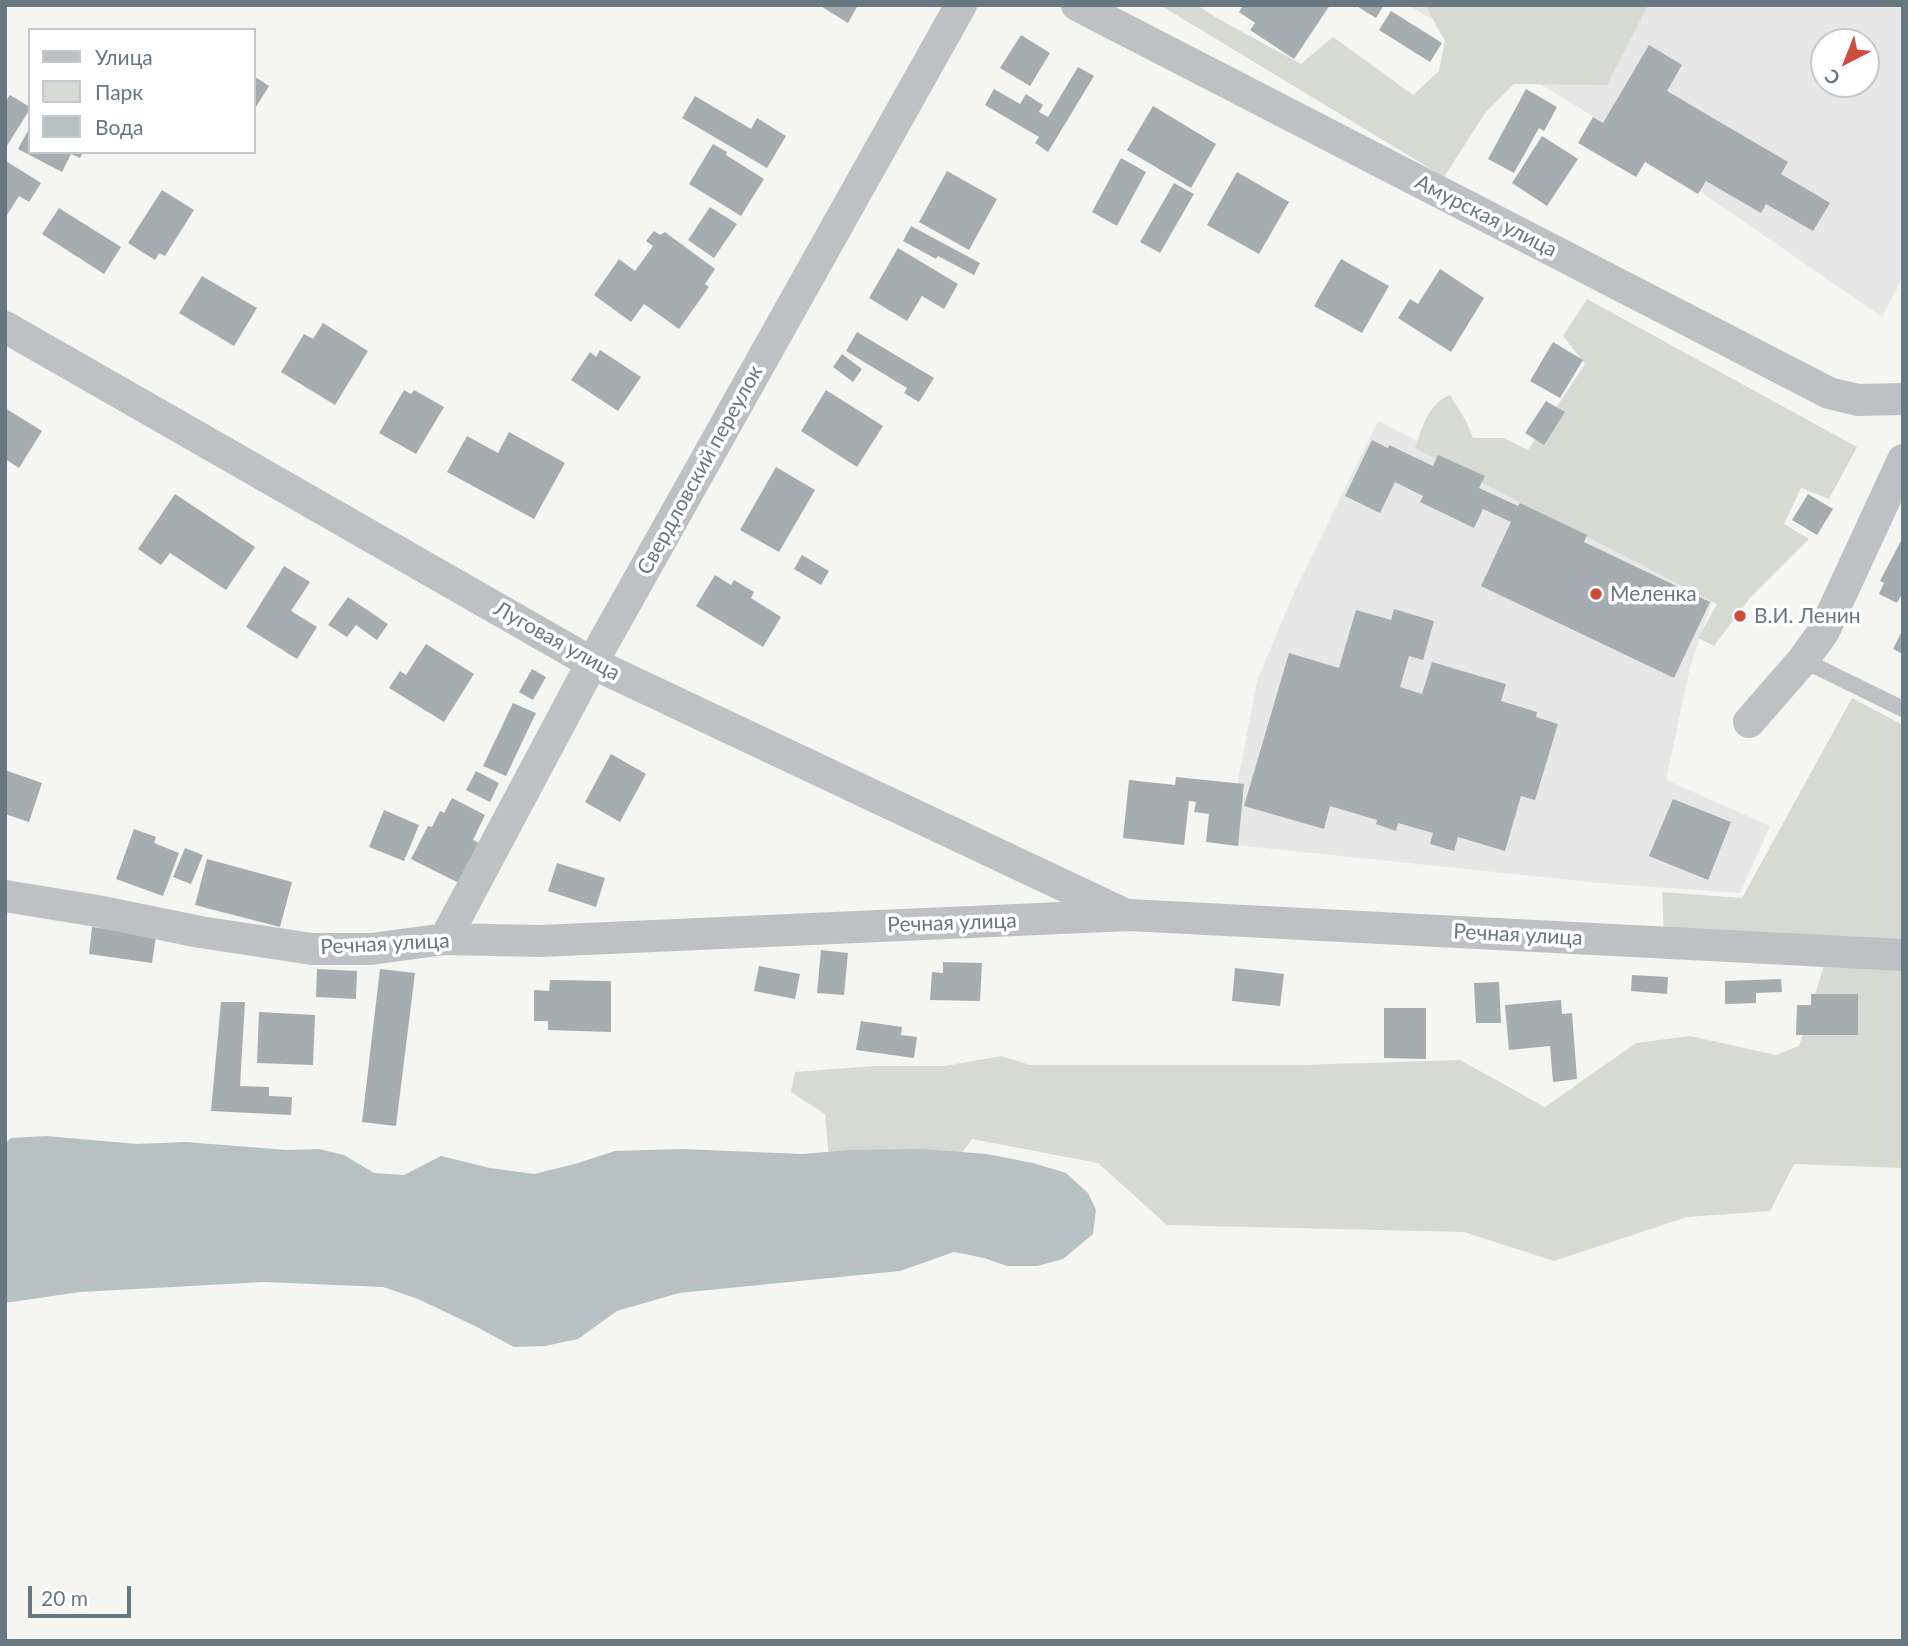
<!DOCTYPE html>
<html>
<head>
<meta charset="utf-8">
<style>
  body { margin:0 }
  #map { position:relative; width:1908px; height:1646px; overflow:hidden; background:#f5f5f2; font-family:Lato,sans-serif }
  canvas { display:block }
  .frame { position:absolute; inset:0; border:7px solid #687880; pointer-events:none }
  .legend { position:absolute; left:28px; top:28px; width:228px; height:126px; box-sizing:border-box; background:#fff; border:2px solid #c3c9cc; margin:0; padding:9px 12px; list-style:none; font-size:21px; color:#687880 }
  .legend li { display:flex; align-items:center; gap:14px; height:35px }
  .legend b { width:35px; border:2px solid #c3c9cc }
  .north { position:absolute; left:1810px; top:28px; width:70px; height:70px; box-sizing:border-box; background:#fff; border:2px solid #c3c9cc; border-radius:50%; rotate:222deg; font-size:19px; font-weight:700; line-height:28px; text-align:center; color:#687880 }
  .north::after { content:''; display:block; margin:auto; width:24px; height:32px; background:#cd4c3b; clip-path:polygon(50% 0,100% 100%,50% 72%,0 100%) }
  .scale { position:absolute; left:28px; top:1586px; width:103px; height:32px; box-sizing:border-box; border:4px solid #687880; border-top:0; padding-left:9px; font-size:21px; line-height:24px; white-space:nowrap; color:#687880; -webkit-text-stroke:5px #fff; paint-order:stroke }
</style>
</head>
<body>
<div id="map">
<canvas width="1908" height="1646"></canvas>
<div class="frame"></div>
<ul class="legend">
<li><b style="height:9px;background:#bdc1c4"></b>Улица</li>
<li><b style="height:19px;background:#d6dad2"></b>Парк</li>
<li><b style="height:19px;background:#b5c1c3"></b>Вода</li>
</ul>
<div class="north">С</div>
<div class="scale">20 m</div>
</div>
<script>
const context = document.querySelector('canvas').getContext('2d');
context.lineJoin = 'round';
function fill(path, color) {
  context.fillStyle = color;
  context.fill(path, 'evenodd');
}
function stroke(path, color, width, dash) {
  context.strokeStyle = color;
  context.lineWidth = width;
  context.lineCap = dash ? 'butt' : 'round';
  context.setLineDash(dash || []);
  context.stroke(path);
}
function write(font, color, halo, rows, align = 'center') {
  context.font = font + ' Lato,sans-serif';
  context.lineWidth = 7;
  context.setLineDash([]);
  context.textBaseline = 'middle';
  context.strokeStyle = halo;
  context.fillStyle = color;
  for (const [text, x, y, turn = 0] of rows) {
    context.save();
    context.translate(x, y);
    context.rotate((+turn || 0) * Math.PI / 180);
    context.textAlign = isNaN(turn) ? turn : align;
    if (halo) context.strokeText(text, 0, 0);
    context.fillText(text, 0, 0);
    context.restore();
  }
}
fill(new Path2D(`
  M1408,5H1903V277L1882,317L1578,107ZM1824,42H1866V84H1824Z
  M1378,421L1716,589L1690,667L1666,780L1770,826L1740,893L1610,884L1226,844L1257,681L1293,595Z`), '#e6e7e6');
fill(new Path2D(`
  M1160,5H1197L1215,17L1301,64L1333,37L1413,95L1439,71L1445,41L1425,5H1647L1646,9L1607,85L1514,84L1485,113L1444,177Z
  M1587,299L1857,447L1829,499L1801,488L1784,524L1809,539L1750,598L1714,646L1698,638L1717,604L1415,448C1422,428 1429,402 1450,395L1466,421L1473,438H1504L1528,450L1585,364L1563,336Z
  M1852,698L1903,725V943L1664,933L1662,892L1742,898Z
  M1827,956L1903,960V1168L1794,1164L1770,1211L1687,1217L1554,1261L1464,1232L1167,1225L1098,1163L972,1139L918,1214L831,1181L825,1114L791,1092L795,1072L874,1066H945L1001,1056L1030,1065H1300L1460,1060L1545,1107L1636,1043L1690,1036L1776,1055L1799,1046Z`), '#d6dad2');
fill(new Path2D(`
  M46,1136L137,1144L186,1142L287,1150L319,1149L344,1155L374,1173L404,1175L441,1156L490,1168L534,1174L575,1164L615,1151L682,1149L802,1154L851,1150L922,1149L987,1154L1033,1163L1066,1173L1088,1193L1096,1210L1093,1234L1063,1259L1037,1266H1007L984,1258L954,1252L900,1271L679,1293L617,1311L578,1339L545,1346L514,1347L477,1327L418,1299L383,1287L264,1282L80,1292L5,1303V1143L11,1138Z`), '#b5c1c3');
fill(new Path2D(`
  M819,5H858L848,23Z
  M1243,5H1330L1294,59L1250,30L1255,23L1239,12Z
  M1355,5H1384L1376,18Z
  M1391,11L1442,43L1430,62L1379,30Z
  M1021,35L1050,53L1030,86L1000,68Z
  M1649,45L1682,65L1667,91L1788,162L1781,174L1830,203L1813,231L1766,204L1761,213L1706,181L1698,194L1645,162L1636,177L1578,143L1593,117L1603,123Z
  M1078,67L1094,76L1048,152L1035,143L1039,137L985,105L994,89L1020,104L1026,94L1043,105L1039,112L1048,117Z
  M254,76L269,86L254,110Z
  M1526,89L1557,107L1544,131L1539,128L1514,173L1488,159Z
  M10,95L30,107V109L5,149V102Z
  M695,96L751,129L757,118L786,136L767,168L682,118Z
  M1153,106L1216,144L1191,188L1127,150Z
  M30,127V152H83L80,158L71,154L62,172L18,149Z
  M1542,136L1578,159L1547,206L1512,183Z
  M713,144L727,152L726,155L764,179L741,216L689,184Z
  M1121,158L1146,172L1117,226L1092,212Z
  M6,161L41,183L29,202L19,196L5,218Z
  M947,171L997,199L969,250L919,222Z
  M1237,172L1289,202L1259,254L1207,225Z
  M1174,183L1194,194L1160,253L1140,242Z
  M162,190L194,210L165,256L159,253L155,260L128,243Z
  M710,207L737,224L714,258L688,240Z
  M59,208L121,247L104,274L42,234Z
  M911,226L980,263L974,275L938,256L936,259L903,241Z
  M654,231L660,235L665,232L715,269L705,284L709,287L679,329L644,304L631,322L594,295L619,259L635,271L653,246L646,241Z
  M898,248L958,284L944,309L922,296L907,321L869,298Z
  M1341,259L1389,286L1362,333L1314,306Z
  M1440,269L1484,298L1451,352L1398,318L1410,299L1418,304Z
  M202,276L257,308L234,346L179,313Z
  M323,323L368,351L335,405L281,372L304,334L313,339Z
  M857,332L934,378L919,402L904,393L907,388L846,351Z
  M1553,342L1583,360L1560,398L1530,381Z
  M600,350L641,377L618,411L571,380L590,352L596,357Z
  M842,354L862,369L853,382L833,367Z
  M404,390L411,394L414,390L444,407L416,454L379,433Z
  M826,390L883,426L857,467L801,431Z
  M1546,401L1565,412L1544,445L1525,433Z
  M5,408L42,431L19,468L5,459Z
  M509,432L565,463L534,519L447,472L467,436L498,453Z
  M1372,440L1388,448L1389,445L1433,466L1438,455L1485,476L1479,488L1518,506L1520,503L1587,535L1584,542L1710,602L1674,678L1481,586L1511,522L1483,509L1474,528L1420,502L1423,496L1395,482L1380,513L1345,496Z
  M776,467L815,490L779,552L740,530Z
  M175,494L255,547L226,590L170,553L161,565L138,549Z
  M1808,494L1833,509L1817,535L1792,520Z
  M1903,537V592L1897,603L1879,594L1884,583L1880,581Z
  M802,555L829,571L821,585L794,569Z
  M284,566L310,582L291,611L317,627L297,659L246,627Z
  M715,575L731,585L734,580L754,592L751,598L781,617L763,647L696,606Z
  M348,597L388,624L377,640L356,625L347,637L328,625Z
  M1394,609L1434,621L1423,660L1409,656L1400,687L1422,694L1432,662L1506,684L1501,701L1537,712L1536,717L1558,724L1535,800L1521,796L1505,851L1458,837L1454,851L1430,844L1433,833L1398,823L1396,831L1376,824L1377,820L1330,806L1324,829L1244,806L1289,653L1339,668L1356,610L1391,620Z
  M1903,629V654L1893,649Z
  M426,644L474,674L444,722L389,688L400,671L406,675Z
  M532,669L546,677L533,700L519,692Z
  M513,703L536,713L506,776L483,766Z
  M611,754L646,774L620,822L585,802Z
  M5,770L42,783L29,822L5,814Z
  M476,771L499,783L490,802L466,790Z
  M1176,777L1244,784L1238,846L1206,842L1209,814L1194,812L1196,802L1189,801L1184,845L1123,838L1129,780L1175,785Z
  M452,798L485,815L473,840L479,843L459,883L411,859L428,826L432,827L440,811L444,813Z
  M1673,799L1731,822L1708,880L1649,856Z
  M384,810L419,825L404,861L369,847Z
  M134,829L156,837L154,843L179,853L163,896L116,879Z
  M185,848L203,855L191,884L173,877Z
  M207,859L292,882L280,927L195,905Z
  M557,863L605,878L596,907L548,891Z
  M92,927L156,936L152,963L89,954Z
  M821,950L848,953L844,995L817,993Z
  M943,962L982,963L980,1001L930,1000L932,972L943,973Z
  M759,966L800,974L795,999L754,991Z
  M1235,968L1284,974L1280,1006L1232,1001Z
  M317,969L357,971L356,999L316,997Z
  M380,969L415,973L396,1126L362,1122Z
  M1632,975L1668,977L1667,994L1631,991Z
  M1781,979L1782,992L1756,993V1003L1725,1004V981Z
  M550,980L611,981V1032L548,1030V1021H534V990L549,991Z
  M1499,982L1501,1023H1476L1474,983Z
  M1811,994H1858V1035H1796L1797,1005H1811Z
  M1561,1000L1562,1014L1572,1013L1577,1079L1553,1082L1550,1046L1509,1050L1505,1005Z
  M221,1002H245L240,1086L269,1087V1096L292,1097L291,1115L211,1111Z
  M1384,1008H1426V1059L1384,1058Z
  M259,1012L315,1015L313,1065L257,1063Z
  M861,1021L902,1027L901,1035L917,1037L914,1058L856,1050Z`), '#a5adb1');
stroke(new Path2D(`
  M1803,660L1903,709`), '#bdc1c4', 16);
stroke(new Path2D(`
  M1077,5L1829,393L1858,400L1903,399
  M5,327L592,663L1122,913
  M1749,722L1803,660L1824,631L1903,460
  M5,896L97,911L200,932L312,949H371L445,939L540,941L1129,915L1903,955
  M445,939L592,663L961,5`), '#bdc1c4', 32);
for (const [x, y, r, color] of [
  [1596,594,7,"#cd4c3b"],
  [1740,616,7,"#cd4c3b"]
]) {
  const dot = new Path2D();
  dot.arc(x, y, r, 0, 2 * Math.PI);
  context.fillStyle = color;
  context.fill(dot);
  stroke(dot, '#fff', 2.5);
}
write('21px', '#687880', '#fff', [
  ["Амурская улица",1486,216,27],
  ["Свердловский переулок",700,470,-61],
  ["Луговая улица",557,641,29],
  ["Речная улица",952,923,-2],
  ["Речная улица",1518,935,3],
  ["Речная улица",385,944,-3]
]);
write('21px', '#687880', '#fff', [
  ["Меленка",1610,594],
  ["В.И. Ленин",1754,616]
], 'left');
</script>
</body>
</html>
